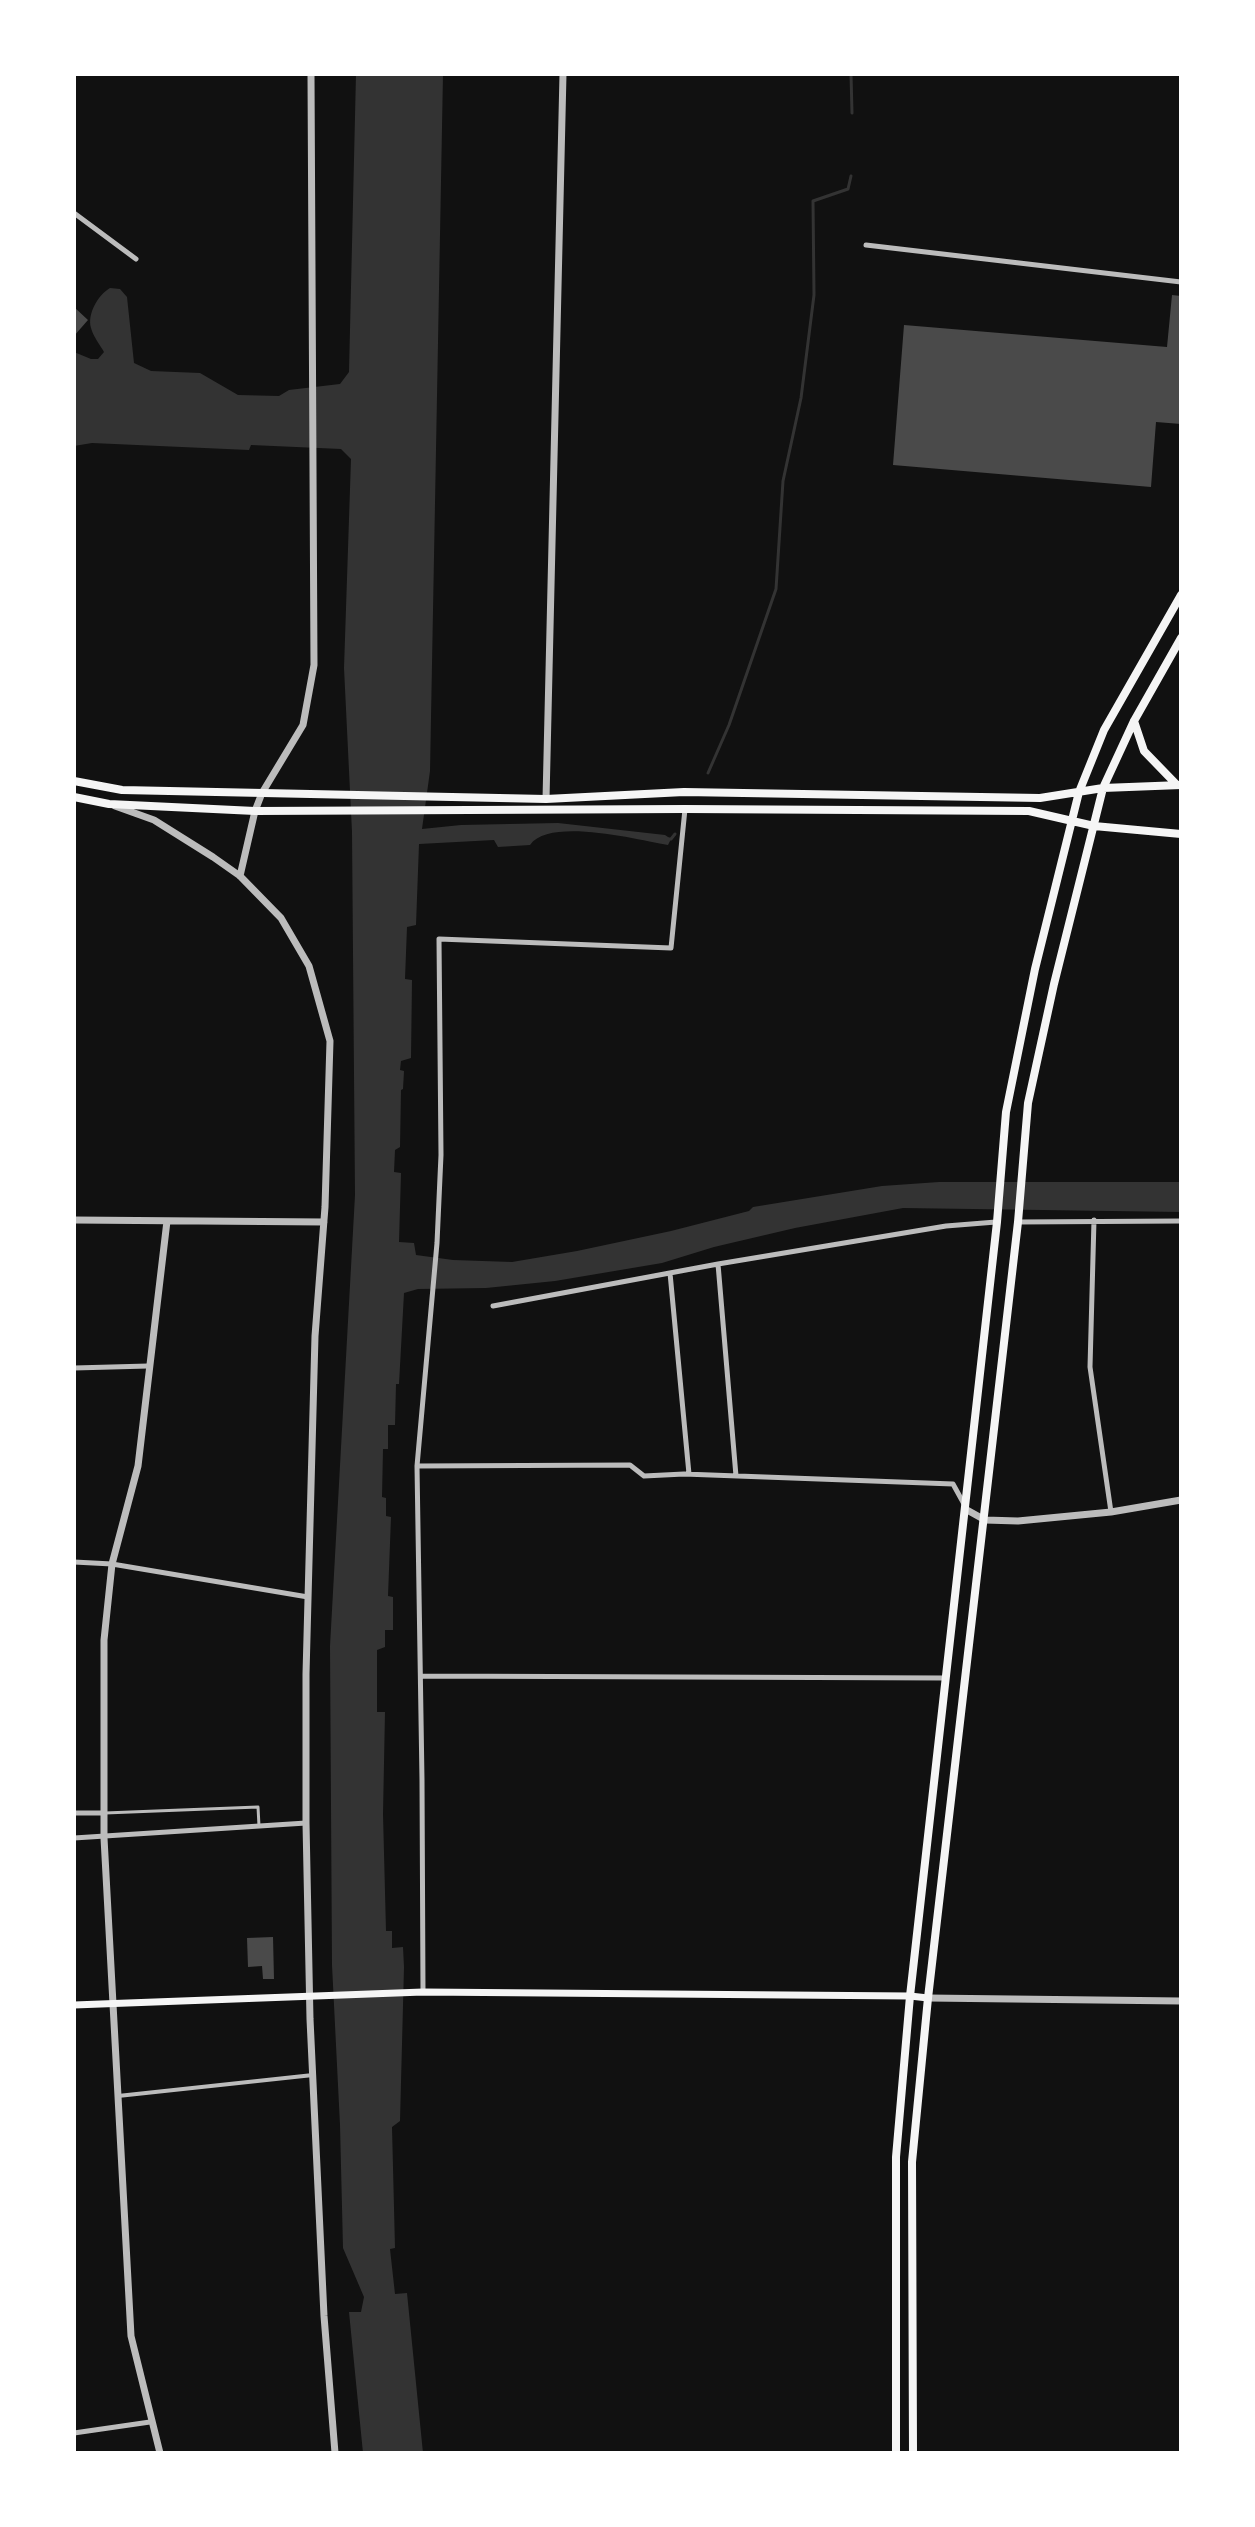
<!DOCTYPE html>
<html>
<head>
<meta charset="utf-8">
<style>
  body { margin:0 }
  #map { position:relative; width:1255px; height:2527px; overflow:hidden; background:#111; font-family:"DM Sans",sans-serif }
  canvas { display:block }
  .frame { position:absolute; inset:0; border:76px solid #fff; pointer-events:none }
</style>
</head>
<body>
<div id="map">
<canvas width="1255" height="2527"></canvas>
<div class="frame"></div>
</div>
<script>
const context = document.querySelector('canvas').getContext('2d');
context.lineJoin = 'round';
function fill(path, color) {
  context.fillStyle = color;
  context.fill(path, 'evenodd');
}
function stroke(path, color, width, dash) {
  context.strokeStyle = color;
  context.lineWidth = width;
  context.lineCap = dash ? 'butt' : 'round';
  context.setLineDash(dash || []);
  context.stroke(path);
}
fill(new Path2D(`
  M356,74H443L430,771L422,829L461,825L558,823L665,835L671,839L668,845C637,840 550,817 530,845L498,847L494,840L419,844L416,925L407,927L405,979L412,980L411,1058L401,1061L400,1070L404,1071L403,1089L401,1090L400,1147L395,1150L394,1172L401,1173L399,1242L414,1243L416,1255L453,1260L512,1262L577,1251L671,1231L749,1211L753,1207L882,1186L939,1182H1181V1212L903,1208L795,1228L714,1247L662,1263L555,1281L486,1288L418,1289L404,1293L399,1384H396L395,1425H388V1449H383L382,1497L386,1498V1516L391,1517L388,1596L393,1597V1630H385V1647L377,1650V1712H385L383,1814L386,1931H392V1948L403,1947L404,1967L400,2121L392,2127L395,2248L390,2249L395,2294L407,2293L423,2453H363L349,2312H361L364,2297L343,2248L340,2125L332,1965L330,1646L355,1195L352,832L344,668L351,459L341,449L251,445L249,450L92,443L74,446V352L91,359H98L104,352C100,345 93,336 91,328C87,314 98,295 110,288L120,289L127,297L134,363L151,371L200,373L238,395L279,396L289,390L340,384L349,372Z`), '#333');
stroke(new Path2D(`
  M851,74L852,113
  M708,773L729,725L776,589L783,481L801,398L814,295L813,201L848,189L851,176
  M668,839H671L675,834`), '#333', 3);
fill(new Path2D(`
  M1172,295L1181,296V424L1156,422L1151,487L893,465L904,325L1167,347Z
  M74,307L88,320L74,336Z
  M273,1937L274,1979H263L262,1966L248,1967L247,1938Z`), '#4a4a4a');
stroke(new Path2D(`
  M105,1813L258,1807L259,1826`), '#bcbcbc', 3);
stroke(new Path2D(`
  M118,2096L313,2075`), '#bcbcbc', 4);
stroke(new Path2D(`
  M74,213L136,259
  M866,245L1181,282
  M1094,1220L1090,1367L1111,1512
  M1018,1222L1181,1221
  M670,1273L689,1474
  M493,1306L718,1264
  M74,1368L148,1366
  M417,1466L630,1465L644,1476L684,1474L953,1484L964,1504
  M736,1476L718,1264L946,1226L996,1222
  M74,1562L112,1564L308,1597
  M421,1676L946,1678
  M74,1813H104
  M74,1838L306,1823
  M423,1992L422,1780L417,1466L437,1243L441,1155L439,939L671,948L685,809
  M74,2433L150,2422`), '#bcbcbc', 5);
stroke(new Path2D(`
  M546,799L563,74
  M115,806L154,820L213,857L240,876L281,918L309,966L330,1041L325,1207L315,1336L306,1674V1823L310,2019L324,2316L335,2453
  M240,876L255,811L262,793L303,725L314,665L311,74
  M74,1220L324,1222
  M967,1510L985,1520L1018,1521L1111,1512L1181,1500
  M928,1998L1181,2001
  M160,2453L131,2336L104,1838V1640L112,1564L138,1466L167,1221`), '#bcbcbc', 7);
stroke(new Path2D(`
  M74,2005L423,1992L910,1996L928,1998`), '#f5f5f5', 7);
stroke(new Path2D(`
  M1134,721L1144,751L1176,784
  M74,781L122,790L546,799L684,792L1040,798L1103,788L1181,785
  M74,797L109,804L255,811L685,809L1029,811L1094,826L1181,834
  M896,2453V2157L910,1996L997,1222L1006,1112L1035,969L1079,792L1104,730L1181,595
  M913,2453L912,2162L928,1998L1018,1222L1028,1103L1054,984L1103,788L1134,721L1181,638`), '#f5f5f5', 8);
</script>
</body>
</html>
